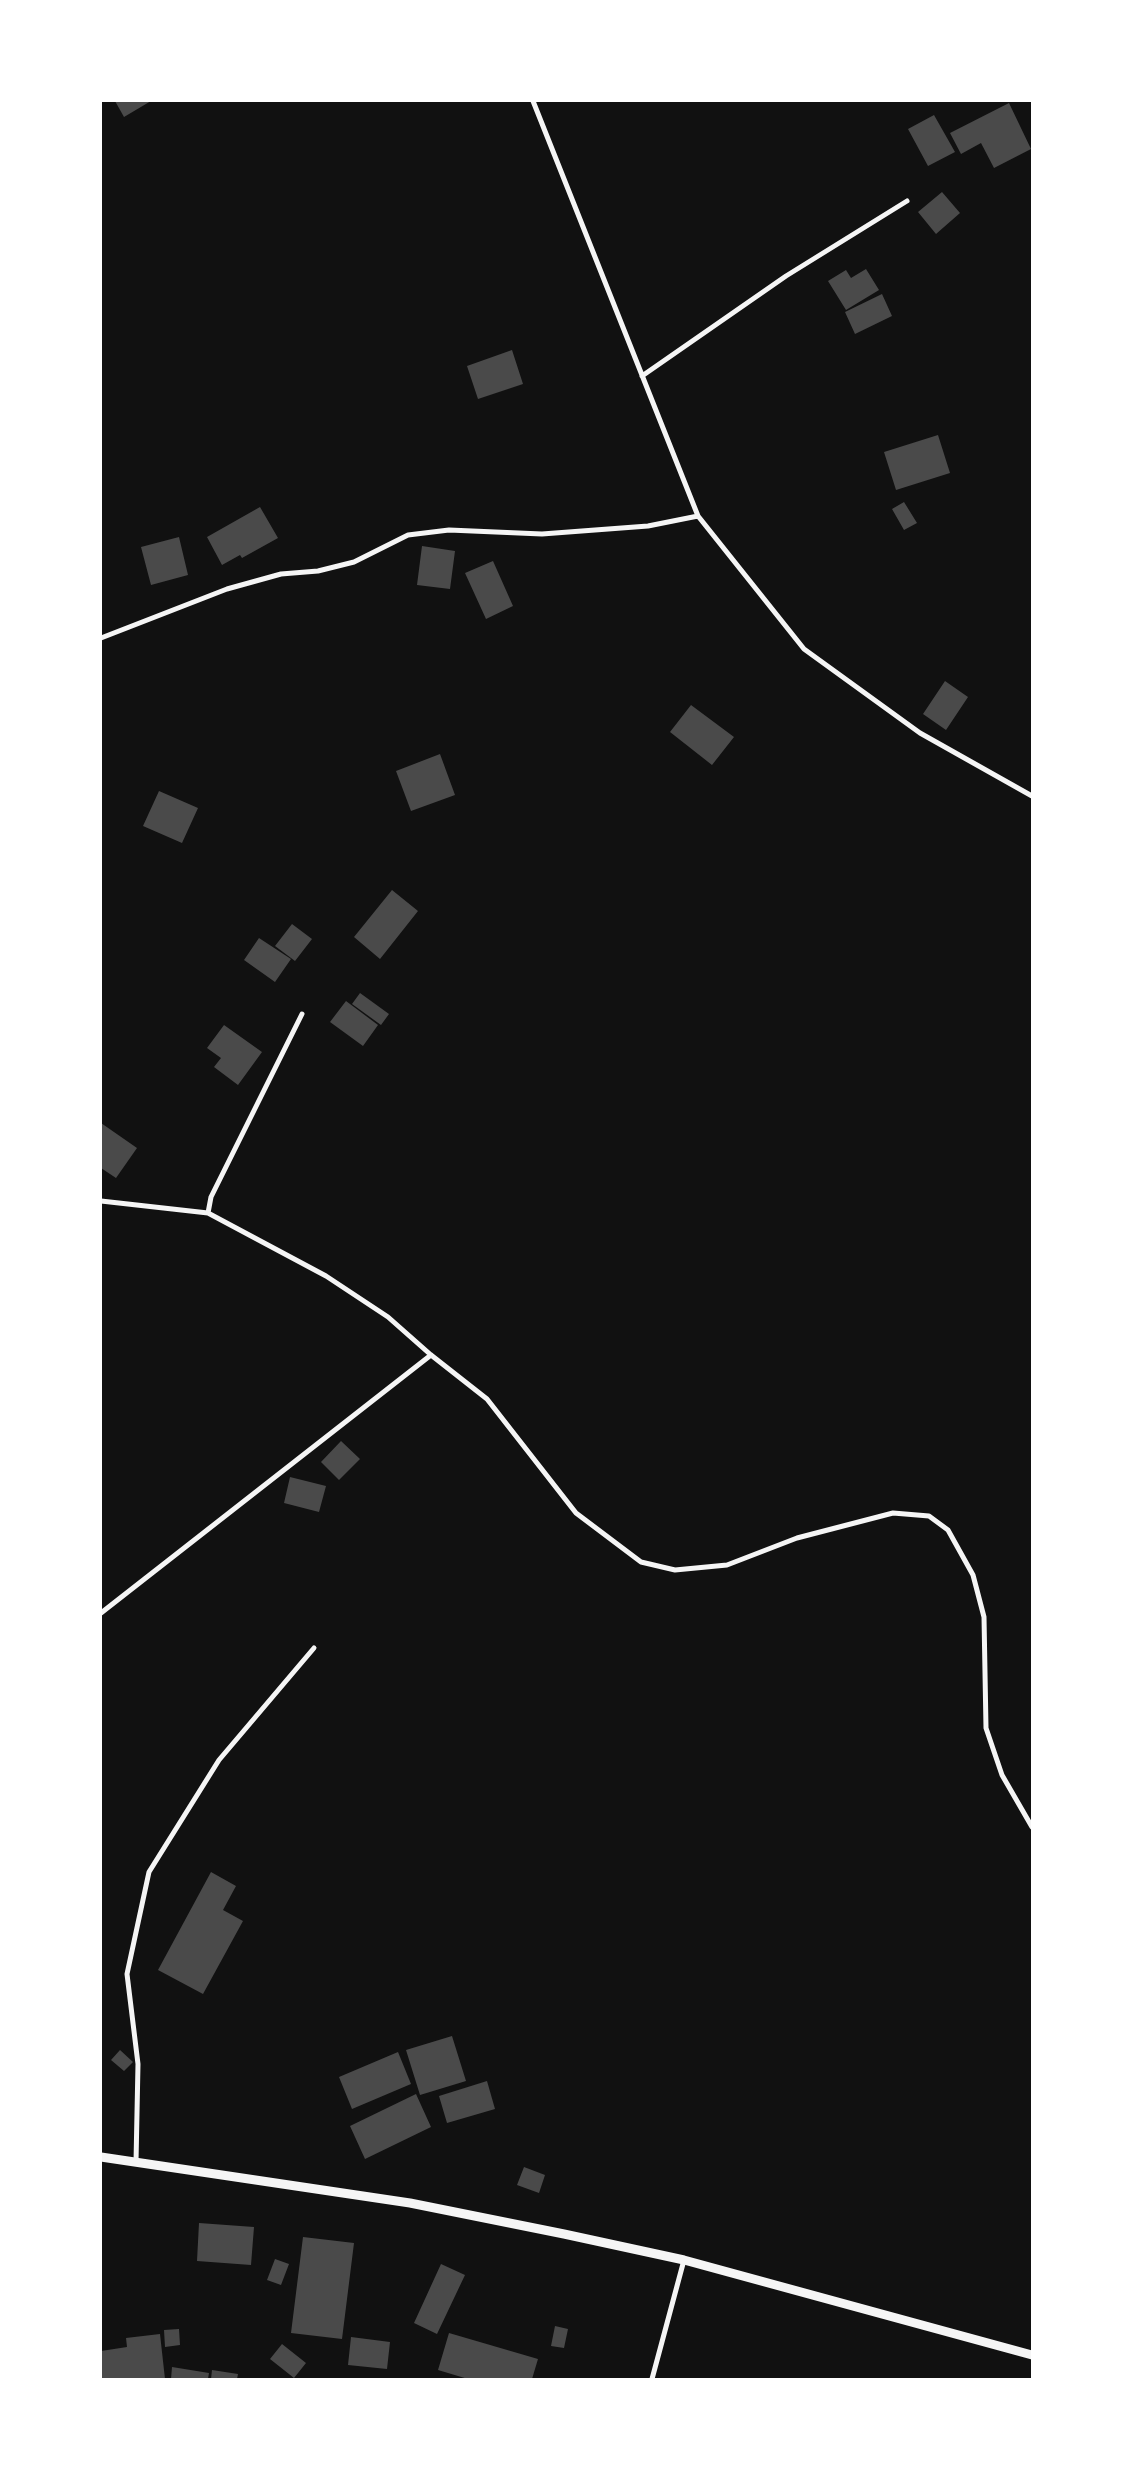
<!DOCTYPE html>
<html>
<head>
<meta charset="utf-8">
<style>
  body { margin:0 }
  #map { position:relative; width:1133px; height:2480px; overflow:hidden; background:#111; font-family:"PT Sans",sans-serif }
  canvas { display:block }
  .frame { position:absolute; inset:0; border:102px solid #fff; pointer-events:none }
</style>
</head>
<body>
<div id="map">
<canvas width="1133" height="2480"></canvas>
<div class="frame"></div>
</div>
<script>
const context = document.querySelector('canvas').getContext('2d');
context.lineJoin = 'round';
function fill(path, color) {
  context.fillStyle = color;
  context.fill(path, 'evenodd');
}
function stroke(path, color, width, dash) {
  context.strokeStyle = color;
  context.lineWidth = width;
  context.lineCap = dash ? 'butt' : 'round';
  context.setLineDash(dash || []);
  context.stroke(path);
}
fill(new Path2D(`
  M115,101H151L124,117Z
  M1009,103L1031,149L994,168L981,143L961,154L950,133Z
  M934,115L955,152L928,166L908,129Z
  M942,192L960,213L936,234L918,212Z
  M866,269L879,290L846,310L828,281L846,270L851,278Z
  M882,294L892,316L855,334L845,312Z
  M512,350L523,384L478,399L467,366Z
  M938,435L950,473L896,490L884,452Z
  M904,502L917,523L904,530L892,509Z
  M260,507L278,538L242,558L240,555L222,565L207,537Z
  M179,537L188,575L151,585L141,547Z
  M422,546L455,551L450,589L417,585Z
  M493,561L513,606L486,619L465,573Z
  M945,681L968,697L946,730L923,714Z
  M691,705L734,737L712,765L670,732Z
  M440,754L455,795L411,811L396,771Z
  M159,791L198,808L182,843L143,826Z
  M392,890L418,911L380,959L354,937Z
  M292,924L312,939L295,961L275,946Z
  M259,938L291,959L275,982L244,960Z
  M360,993L389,1014L381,1025L352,1004Z
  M346,1001L378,1025L363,1046L330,1022Z
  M224,1025L262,1052L238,1085L214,1067L221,1058L207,1048Z
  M101,1123L137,1148L116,1178L101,1168Z
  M341,1441L360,1459L339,1480L321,1462Z
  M290,1477L326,1486L319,1512L284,1503Z
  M211,1872L236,1886L223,1910L243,1921L203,1994L158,1970Z
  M452,2036L466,2081L420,2095L406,2050Z
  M120,2050L133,2062L124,2071L111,2060Z
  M398,2052L411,2084L352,2109L339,2077Z
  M487,2081L495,2109L447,2123L439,2096Z
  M416,2094L431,2127L365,2159L350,2126Z
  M524,2167L545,2175L539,2193L517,2185Z
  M199,2223L254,2227L251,2265L197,2261Z
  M303,2237L354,2243L342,2339L291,2333Z
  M275,2259L289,2264L281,2285L267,2280Z
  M441,2264L465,2275L437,2334L414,2323Z
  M555,2326L568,2329L564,2348L551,2346Z
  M179,2329L180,2345L165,2347L164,2330Z
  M449,2333L538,2359L532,2379H468L438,2370Z
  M160,2334L165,2379H101V2351L127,2347L126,2338Z
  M351,2337L390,2342L387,2369L348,2365Z
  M282,2344L306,2363L294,2378L270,2359Z
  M172,2367L209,2373L208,2379H171Z
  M212,2370L238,2374L237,2379H211Z`), '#4a4a4a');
stroke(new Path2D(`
  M533,101L698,516L804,649L920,733L1032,796
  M642,376L786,276L907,201
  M101,638L227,589L281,574L318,571L354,562L408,535L449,530L542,534L648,526L698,516
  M101,1201L208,1213L326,1276L388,1317L431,1355L487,1399L576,1513L641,1562L675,1570L727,1565L797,1538L893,1513L929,1516L948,1530L973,1575L984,1617L986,1728L1002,1775L1032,1827
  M208,1213L211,1197L302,1014
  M101,1613L431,1355
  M136,2162L138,2064L127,1974L149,1872L219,1760L314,1648
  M652,2379L684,2260`), '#f5f5f5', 5);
stroke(new Path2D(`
  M101,2157L410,2203L564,2234L684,2260L1032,2355`), '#f5f5f5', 9);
</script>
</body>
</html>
